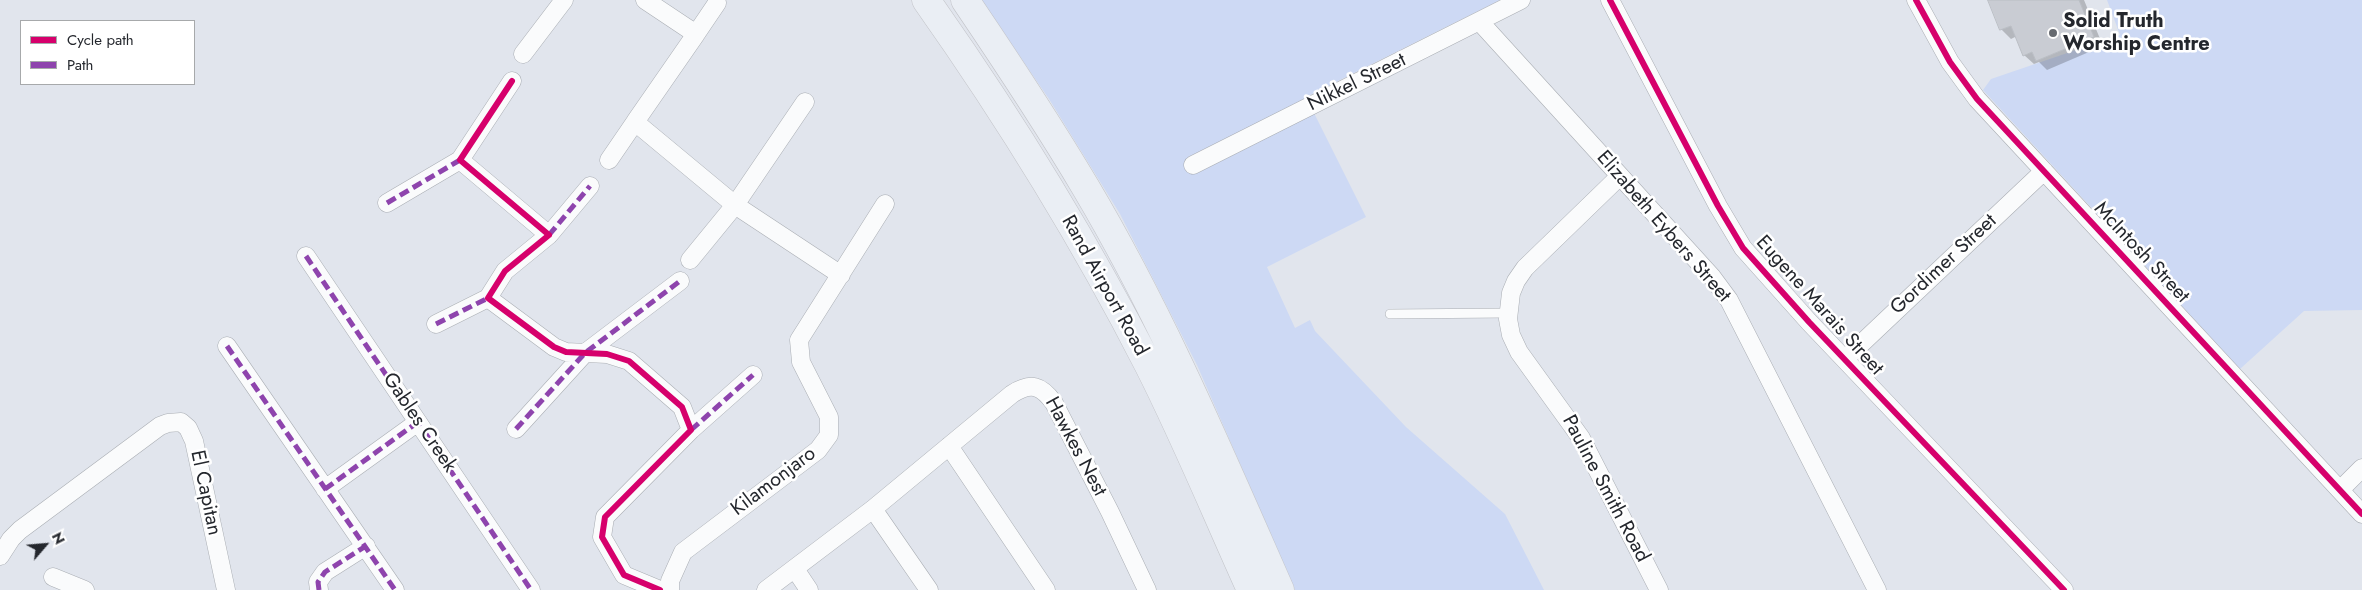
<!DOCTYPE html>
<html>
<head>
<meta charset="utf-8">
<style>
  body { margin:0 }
  #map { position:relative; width:2362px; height:590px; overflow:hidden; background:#e1e5ed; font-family:Jost,sans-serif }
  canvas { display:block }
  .legend { position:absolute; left:20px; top:20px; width:175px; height:65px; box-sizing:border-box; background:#fff; border:1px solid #a7a9ab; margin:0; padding:6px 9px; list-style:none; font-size:15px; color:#24272d }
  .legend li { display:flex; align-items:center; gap:10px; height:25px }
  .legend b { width:25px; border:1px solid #a7a9ab }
  .north { position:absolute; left:20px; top:520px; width:50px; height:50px; -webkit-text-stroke:4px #fff; paint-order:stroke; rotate:63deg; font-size:14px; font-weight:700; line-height:20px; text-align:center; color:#24272d }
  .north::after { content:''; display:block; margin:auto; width:18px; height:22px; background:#24272d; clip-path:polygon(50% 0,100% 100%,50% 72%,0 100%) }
</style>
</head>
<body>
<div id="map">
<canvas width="2362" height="590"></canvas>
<ul class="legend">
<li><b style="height:6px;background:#d6006c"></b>Cycle path</li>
<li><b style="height:6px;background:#8e44ad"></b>Path</li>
</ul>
<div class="north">N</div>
</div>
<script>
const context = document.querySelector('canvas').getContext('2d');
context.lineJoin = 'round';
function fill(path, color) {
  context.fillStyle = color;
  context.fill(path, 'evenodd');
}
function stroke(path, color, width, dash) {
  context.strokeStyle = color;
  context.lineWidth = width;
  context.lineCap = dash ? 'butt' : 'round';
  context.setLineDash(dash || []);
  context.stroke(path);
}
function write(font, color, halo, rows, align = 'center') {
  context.font = font + ' Jost,sans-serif';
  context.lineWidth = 5;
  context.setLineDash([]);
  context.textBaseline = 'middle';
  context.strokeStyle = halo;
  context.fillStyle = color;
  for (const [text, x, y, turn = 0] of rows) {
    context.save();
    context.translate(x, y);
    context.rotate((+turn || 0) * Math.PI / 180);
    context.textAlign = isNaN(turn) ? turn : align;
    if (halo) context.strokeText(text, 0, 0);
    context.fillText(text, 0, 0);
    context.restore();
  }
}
fill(new Path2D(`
  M981,0H1500L1306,97L1366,217L1267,267L1295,328L1310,320L1315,331L1406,427L1505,514L1544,590H1295L1197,365L1120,214L1049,99Z
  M2107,0H2362V310L2304,311L2240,369L1983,90L1991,79L2120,35Z`), '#cdd9f4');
fill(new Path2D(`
  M1989,0H2084L2103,46L2047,70L2039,62L2034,64L2024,55L2017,36L2011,39L2001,29Z`), '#0003');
const building = new Path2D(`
  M1988,0H2079L2094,37L2036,61L2032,52L2023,56L2011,26L2000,30Z`);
fill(building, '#c9ccd3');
stroke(building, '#babec4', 1);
const service = new Path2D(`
  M1390,314L1509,313`);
const minor = new Path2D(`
  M645,0L696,34L635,122L735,205L841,275
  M1610,0L1718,206L1743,248L1809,322L2064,590
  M1916,0L1950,62L1977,99L2362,514
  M1480,22L1712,277L1729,300L1877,590
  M696,34L717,3
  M523,54L564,0
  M512,81L460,160L549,235L505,271L488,298L554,347L566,352L607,354L629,361L682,407L691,430L605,517L602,537L624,575L660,590
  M609,160L635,122
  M1193,165L1521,0
  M1620,176L1525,268L1516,281L1511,293L1508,319L1511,335L1519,352L1581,438L1659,590
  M387,203L460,160
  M549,235L590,186
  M306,256L531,590
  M690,260L735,205L805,102
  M436,324L488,298
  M227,346L395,590
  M1845,359L2044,171
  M516,429L585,353L680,281
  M691,430L753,375
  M949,446L1046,590
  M325,489L418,422
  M2340,490L2362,468
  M873,509L929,590
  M0,556L11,539L20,530L160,426L168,423L181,422L188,428L194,441L226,590
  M795,569L809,590
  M53,577L85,590
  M319,590L318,582L325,572L366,546
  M670,590V581L683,552L818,450L829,435V417L801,362L799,340L885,204
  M766,590L873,509L1012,394C1031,382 1041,385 1054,403L1110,512L1147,590`);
const primary = new Path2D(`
  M926,0C1008,116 1084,239 1149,366C1186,439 1217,515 1251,590
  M965,0C1007,62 1048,124 1086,188C1162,316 1220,454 1280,590`);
stroke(service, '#a9adb3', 10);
stroke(minor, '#a9adb3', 19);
stroke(primary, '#c1c2c7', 29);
stroke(service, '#fafbfc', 9);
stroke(minor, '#fafbfc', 18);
stroke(primary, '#eaeef4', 28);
stroke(new Path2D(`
  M387,203L460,160
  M549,235L590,186
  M306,256L531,590
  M436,324L488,298
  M227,346L395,590
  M516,429L585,353L680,281
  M691,430L753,375
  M325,489L418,422
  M319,590L318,582L325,572L366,546`), '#8e44ad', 5, [10, 5]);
stroke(new Path2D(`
  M1610,0L1718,206L1743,248L1809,322L2064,590
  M1916,0L1950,62L1977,99L2362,514
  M512,81L460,160L549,235L505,271L488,298L554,347L566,352L607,354L629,361L682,407L691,430L605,517L602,537L624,575L660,590`), '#d6006c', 6);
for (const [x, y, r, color] of [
  [2053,33,5,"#666a70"]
]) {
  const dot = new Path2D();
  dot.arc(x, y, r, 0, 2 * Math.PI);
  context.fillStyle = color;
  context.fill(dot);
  stroke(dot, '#fff', 2);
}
write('bold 20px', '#24272d', '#fff', [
  ["Solid Truth",2063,22],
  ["Worship Centre",2063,45]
], 'left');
write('20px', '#24272d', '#fff', [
  ["Nikkel Street",1357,83,-26],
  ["Elizabeth Eybers Street",1663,227,49],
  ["McIntosh Street",2141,253,47],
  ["Gordimer Street",1944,265,-43],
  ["Rand Airport Road",1104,286,61],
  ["Eugene Marais Street",1819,306,48],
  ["Gables Creek",419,423,56],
  ["Hawkes Nest",1075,447,62],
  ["Kilamonjaro",774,482,-37],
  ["Pauline Smith Road",1605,489,62],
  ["El Capitan",205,493,78]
]);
</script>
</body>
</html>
